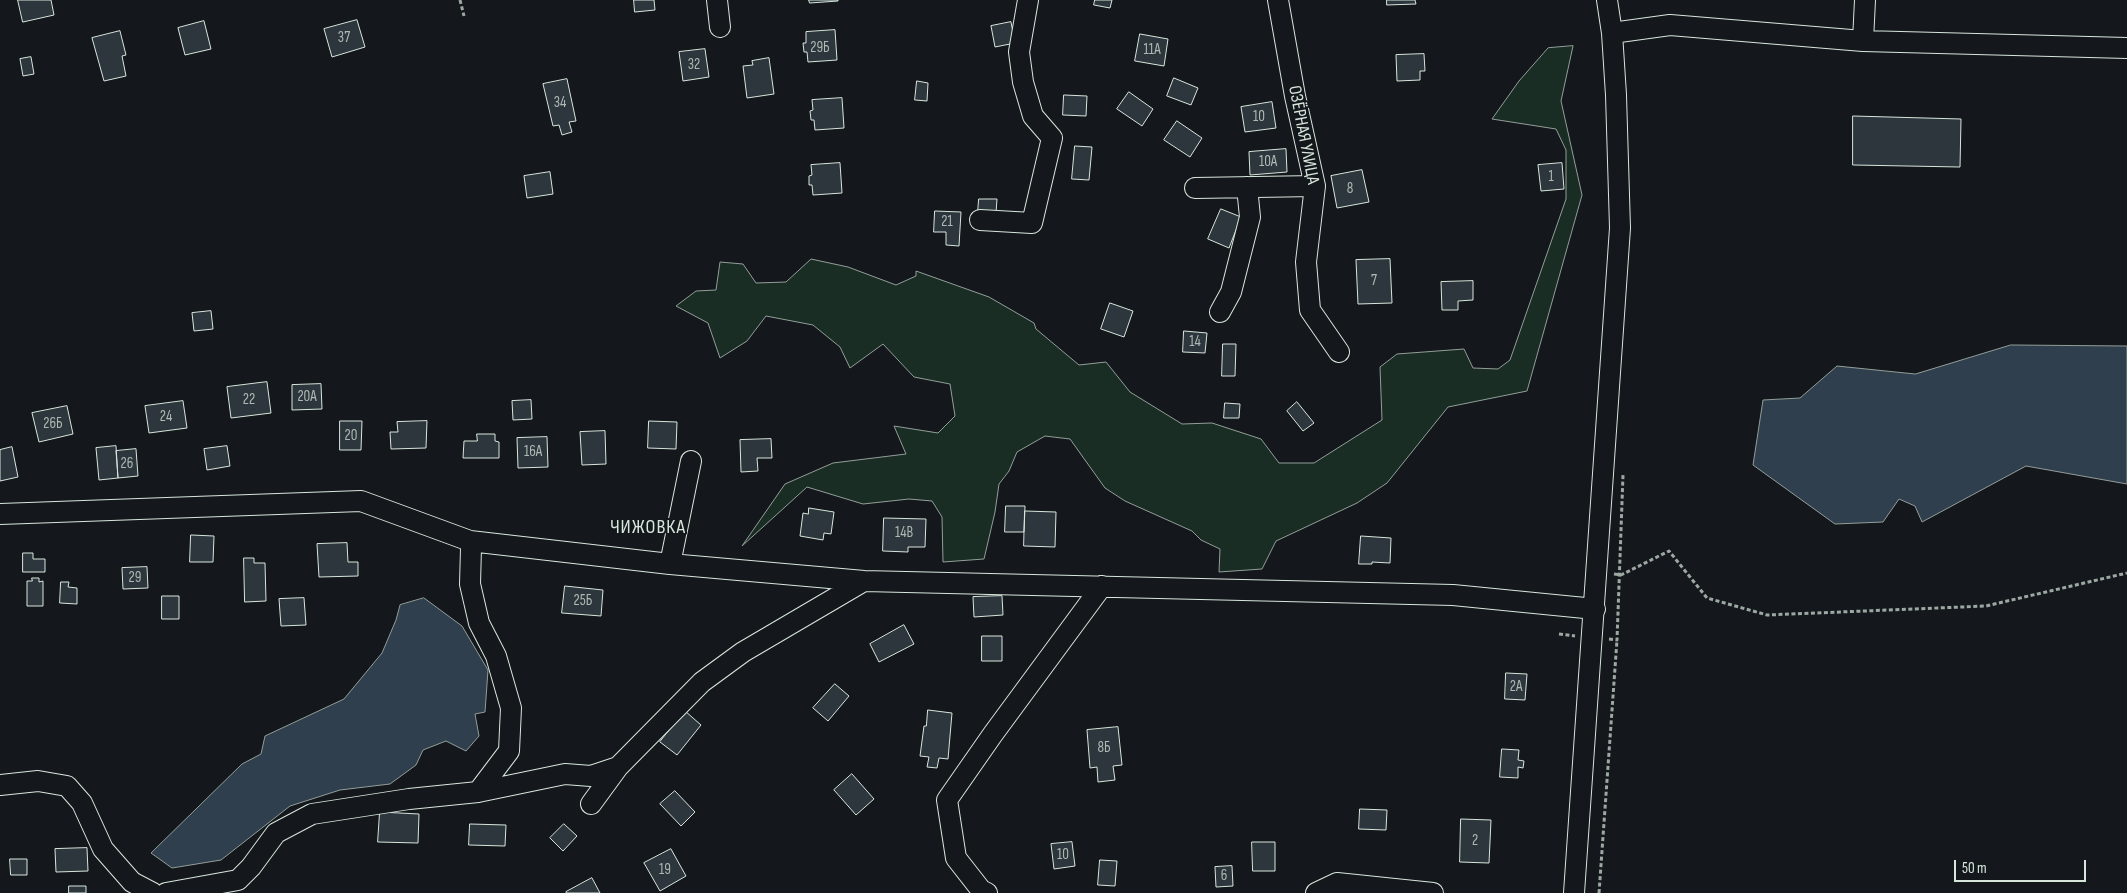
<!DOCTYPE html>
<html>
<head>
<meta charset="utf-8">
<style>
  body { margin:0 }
  #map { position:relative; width:2127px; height:893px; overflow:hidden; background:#14181c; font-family:"Sofia Sans Condensed",sans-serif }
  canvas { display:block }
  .scale { position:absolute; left:1954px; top:860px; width:132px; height:22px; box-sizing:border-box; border:2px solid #d8e6dc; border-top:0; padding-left:6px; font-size:15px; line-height:18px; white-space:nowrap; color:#d8e6dc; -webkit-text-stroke:4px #14181c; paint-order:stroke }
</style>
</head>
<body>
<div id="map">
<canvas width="2127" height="893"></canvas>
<div class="scale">50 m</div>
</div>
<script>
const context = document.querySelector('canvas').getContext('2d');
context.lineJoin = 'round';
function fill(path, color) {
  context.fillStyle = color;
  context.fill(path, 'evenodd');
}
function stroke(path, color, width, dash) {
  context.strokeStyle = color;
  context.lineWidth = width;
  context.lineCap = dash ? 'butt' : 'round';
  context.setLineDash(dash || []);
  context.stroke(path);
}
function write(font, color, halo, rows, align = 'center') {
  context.font = font + ' "Sofia Sans Condensed",sans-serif';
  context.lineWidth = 4;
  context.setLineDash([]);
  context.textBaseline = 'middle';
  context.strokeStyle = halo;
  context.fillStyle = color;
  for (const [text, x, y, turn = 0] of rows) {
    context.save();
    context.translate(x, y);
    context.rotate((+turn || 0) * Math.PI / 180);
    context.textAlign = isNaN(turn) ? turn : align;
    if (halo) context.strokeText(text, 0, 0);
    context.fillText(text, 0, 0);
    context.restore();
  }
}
const green = new Path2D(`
  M1573,46L1561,101L1582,195L1527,391L1448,407L1387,483L1357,503L1276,541L1262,569L1219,572L1220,549L1201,540L1192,531L1125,501L1105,488L1070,439L1045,436L1017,452L1009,471L999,484L995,512L984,559L943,562L942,517L932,501L909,499L863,504L807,487L742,546L785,484L833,463L906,454L894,426L938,433L955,416L950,384L914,377L883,344L850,368L840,347L813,325L766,316L747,341L720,358L708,323L676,306L696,291L716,290L720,262L743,264L756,283L786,282L811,259L848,267L896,285L916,276V271L989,297L1034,323L1036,329L1079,365L1106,362L1130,392L1182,424L1212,423L1261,439L1279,463H1314L1382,420L1380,367L1397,354L1464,349L1473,368L1498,369L1510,360L1566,199V150L1556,129L1492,119L1519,81L1548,48Z`);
fill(green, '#1a2d24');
stroke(green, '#939e99', 1);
const water = new Path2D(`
  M2011,345L2127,346V484L2026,466L1922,522L1915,506L1899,499L1883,522L1835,524L1753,465L1763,400L1800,398L1837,366L1915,374Z
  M424,598L462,626L488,670L485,712L475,714L479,736L466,751L446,741L423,750L416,765L390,784L340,790L290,806L221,860L172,868L151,853L242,764L261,754L265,736L344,699L382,653L396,620L400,605Z`);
fill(water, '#2f3f4d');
stroke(water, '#939e99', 1);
const building = new Path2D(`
  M18,0H51L54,15L23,22Z
  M634,0H654L655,10L635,12Z
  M809,0H838V1L810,3Z
  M1095,0H1112L1110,8L1094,5Z
  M1387,0H1415L1416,4L1387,5Z
  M357,20L365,47L332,57L324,29Z
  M204,21L211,49L185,55L178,28Z
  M1011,22L1015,43L995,47L991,26Z
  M835,30L837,60L808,62L807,52H804L803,43H806V32Z
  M120,31L126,55L122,56L126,76L104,81L92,38Z
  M1140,34L1168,39L1164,66L1135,61Z
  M705,49L709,77L683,81L679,52Z
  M1424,54L1425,71H1420V80L1397,81L1396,55Z
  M31,57L34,74L23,76L20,59Z
  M769,58L774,94L747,98L743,66L753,65L752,61Z
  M1174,78L1198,88L1191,105L1167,96Z
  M567,79L576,121L569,122L572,132L562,135L559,125L553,126L543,84Z
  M917,81L928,83L927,101L915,100Z
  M1129,92L1153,109L1142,126L1117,109Z
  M1064,95L1087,96L1086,116L1063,115Z
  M842,98L844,128L815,130L814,120H811L810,111L813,110L812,100Z
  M1272,102L1276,128L1245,132L1241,107Z
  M1853,116L1961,119L1960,167L1853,165Z
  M1177,121L1202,138L1190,157L1164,140Z
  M1075,146L1092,147L1089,180L1072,179Z
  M1286,149L1287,172L1250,175L1249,152Z
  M840,163L842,193L813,195L812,185H809V176L812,175L811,165Z
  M1562,163L1564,189L1541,191L1538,165Z
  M1362,170L1369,202L1337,208L1331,176Z
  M550,172L553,194L527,198L524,176Z
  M979,199H997L996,213H978Z
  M1221,209L1241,217L1229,248L1208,239Z
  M935,211L961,212L959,246L946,245V232H934Z
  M1390,259L1392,303L1358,304L1356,260Z
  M1473,281V300L1458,301V310H1442L1441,282Z
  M1110,303L1133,311L1124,337L1101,329Z
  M211,311L213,329L194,331L192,313Z
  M1184,331L1207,333L1205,353L1183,352Z
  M1223,344H1236L1235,376H1222Z
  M267,382L271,413L231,418L227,387Z
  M321,384L322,409L292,410V385Z
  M531,400L532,419L513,420L512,401Z
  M183,401L187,428L149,433L145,406Z
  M1297,402L1314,423L1303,431L1287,411Z
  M1225,403L1240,404L1239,418H1224Z
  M67,406L73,434L39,442L32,413Z
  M340,421H362L361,450H340Z
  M427,421L426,448L391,449L390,432H398L397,422Z
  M649,421L677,422L676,449L648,448Z
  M605,431L606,464L582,465L580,432Z
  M477,434H495V441L499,442V458H463L464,441H477Z
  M547,437L548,467L518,468L517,438Z
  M771,439L772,458H757L758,471L741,472L740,440Z
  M116,446L118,478L99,480L96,448Z
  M227,446L230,466L207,470L204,449Z
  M12,447L18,477L0,481V450Z
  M136,449L138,476L118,478L116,451Z
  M1006,506H1025L1024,532H1005Z
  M809,508L834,512L831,534L824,533L823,540L800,536L803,513L808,514Z
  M1025,511L1056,512L1055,547L1024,546Z
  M884,518L926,519L925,547H908V552L883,551Z
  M191,535L214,536L213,562H190Z
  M1361,536L1391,538L1390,563L1372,562V564H1359Z
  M347,543L348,562H358V576L319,577L317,544Z
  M23,553H33V559H45V572H23Z
  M244,558H254V563H265L266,601L245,602Z
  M147,567L148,588L123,589L122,568Z
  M32,578H39V582L43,581V606H27V581H32Z
  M61,582H69L68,587L77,588V604L60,603Z
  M565,586L603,590L601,616L562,613Z
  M162,596H179V619H162Z
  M1002,596L1003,615L974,617L973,597Z
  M304,598L306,625L281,626L279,599Z
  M904,625L914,644L879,662L870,644Z
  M982,636H1002V661H982Z
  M1506,673L1527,674L1525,700L1505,699Z
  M835,684L849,696L828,721L813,708Z
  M928,710L952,713L948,759L939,758L937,768L927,767L929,757L920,756L924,726H926Z
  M685,711L701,725L677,755L660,742Z
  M1118,727L1122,765L1113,766L1115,780L1098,782L1097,767L1090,768L1087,730Z
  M1502,749L1519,750L1518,760L1524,761L1523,768L1518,767V778L1500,777Z
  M852,774L874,799L856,815L834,790Z
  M675,791L695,812L681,826L660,804Z
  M1360,809L1387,810L1386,830L1359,829Z
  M380,812L419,814L418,843L378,842Z
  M1461,819L1491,820L1489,863L1460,862Z
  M470,824L506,825L505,846L469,845Z
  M564,824L577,836L563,851L550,838Z
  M1072,842L1075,866L1054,869L1051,844Z
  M1252,842H1275V871H1253Z
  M87,848L88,871L56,872L55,849Z
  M671,849L686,876L660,891L644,863Z
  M10,859H27V875H11Z
  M1100,860L1117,861L1115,886L1098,885Z
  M1232,866L1233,886L1216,887L1215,867Z
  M592,878L600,893H566V892Z
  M69,886H86V893H69Z`);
fill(building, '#2c363c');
stroke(building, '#d8e6dc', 1);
const minor = new Path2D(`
  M717,0L720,27
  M1278,0L1295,96L1315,186L1306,262L1310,310L1339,352
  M1612,33L1670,25L1863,41L2127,48
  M1863,41L1865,0
  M1195,188L1315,186
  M980,220L1032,223L1052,138L1033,116L1023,82L1019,52L1028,0
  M1220,312L1231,292L1250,217L1247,187
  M0,514L361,501L470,541L670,564L864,581L1453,595L1595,609
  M470,541L471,548L470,584L479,623L496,656L511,708L509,751L478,792
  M670,564L691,461
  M0,785L38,781L67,786L82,803L103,849L132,882L153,893
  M591,804L618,767L702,682L743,652L864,581
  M166,893L238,880L251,867L276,833L312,814L409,799L478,792L565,774L591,776L618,767
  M987,893L981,890L956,858L947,800L993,734L1102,586
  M1316,893L1337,883L1433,893
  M1574,893L1620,228L1616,95L1612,33L1607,0`);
stroke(minor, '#d8e6dc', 22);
stroke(new Path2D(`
  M460,0L464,16
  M1614,574L1621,575L1669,551L1707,598L1767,615L1986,606L2127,573
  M1559,634L1575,636
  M1609,639L1617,640L1623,475
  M1599,893L1617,640`), '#9da8a2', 3, [4, 2.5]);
stroke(minor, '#14181c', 20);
write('15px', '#adbab4', null, [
  ["37",344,38],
  ["29Б",820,48],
  ["11А",1152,50],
  ["32",694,65],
  ["34",560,103],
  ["10",1259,117],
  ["10А",1268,162],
  ["1",1551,177],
  ["8",1350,189],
  ["21",947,222],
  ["7",1374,281],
  ["14",1195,342],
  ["20А",307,397],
  ["22",249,400],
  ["24",166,417],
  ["26Б",53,424],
  ["20",351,436],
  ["16А",533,452],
  ["26",127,464],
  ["14В",904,533],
  ["29",135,578],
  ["25Б",583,601],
  ["2А",1516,687],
  ["8Б",1104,748],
  ["2",1475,841],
  ["10",1063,855],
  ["19",665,870],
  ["6",1224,876]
]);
write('18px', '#d8e6dc', '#14181c', [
  ["ОЗЁРНАЯ УЛИЦА",1303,135,79]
]);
context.letterSpacing = '1px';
write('20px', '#d8e6dc', '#14181c', [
  ["ЧИЖОВКА",648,528]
]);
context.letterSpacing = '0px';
</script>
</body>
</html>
